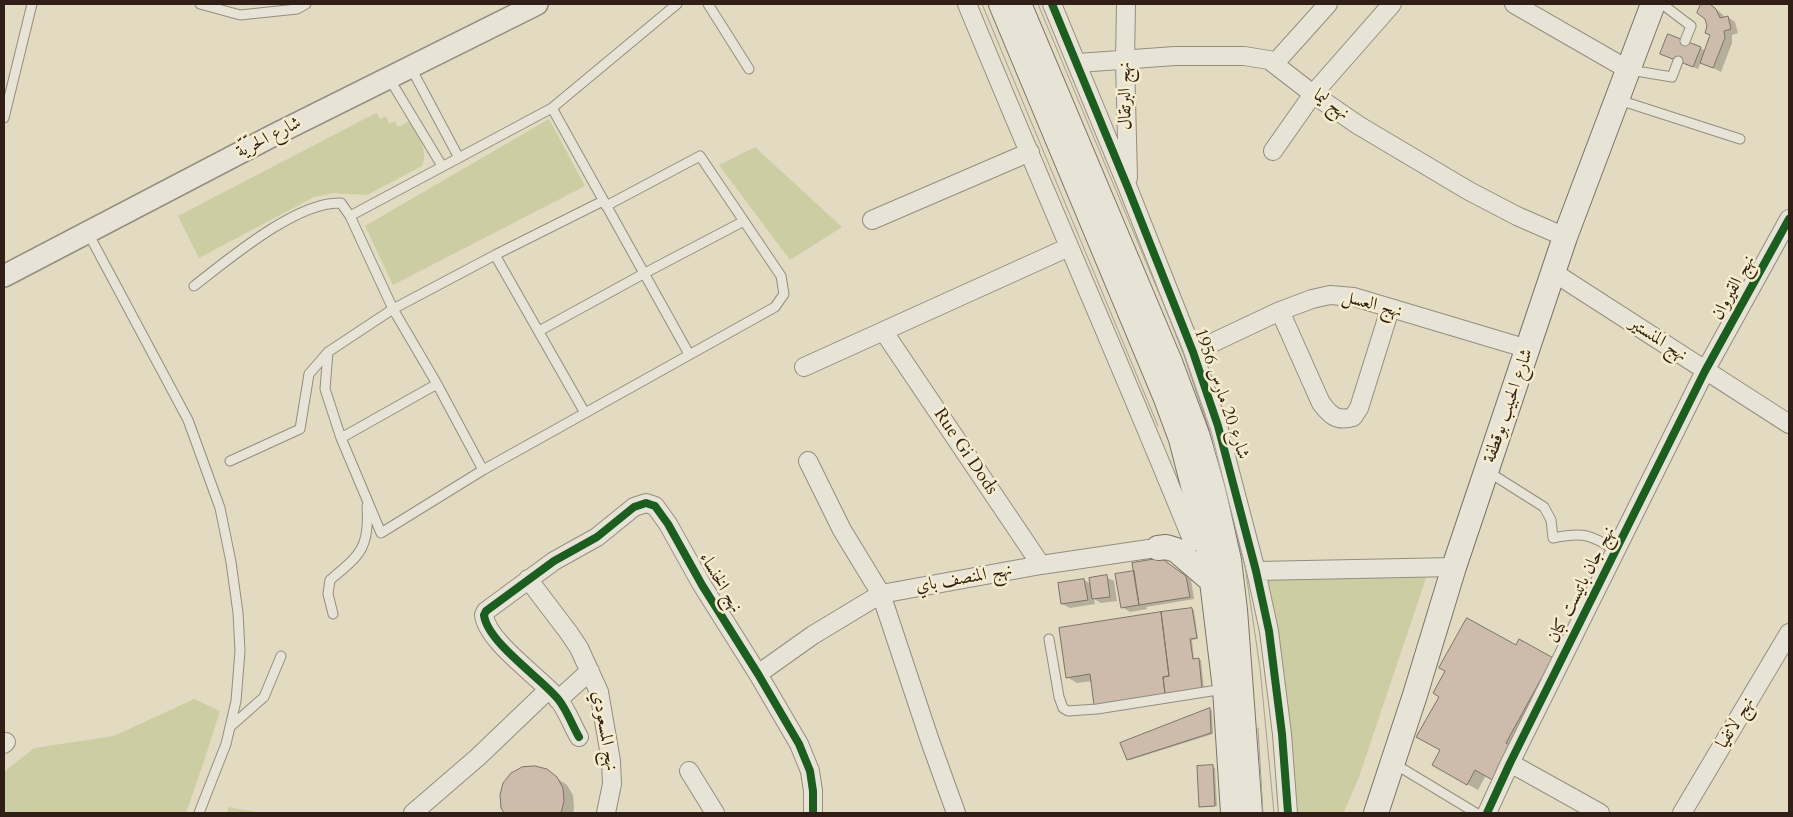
<!DOCTYPE html>
<html>
<head>
<meta charset="utf-8">
<style>
  body { margin:0 }
  #map { position:relative; width:1793px; height:817px; overflow:hidden; background:#e2dac1; font-family:Cardo,serif }
  canvas { display:block }
  .frame { position:absolute; inset:0; border:5px solid #2f1f16; pointer-events:none }
</style>
</head>
<body>
<div id="map">
<canvas width="1793" height="817"></canvas>
<div class="frame"></div>
</div>
<script>
const context = document.querySelector('canvas').getContext('2d');
context.lineJoin = 'round';
function fill(path, color) {
  context.fillStyle = color;
  context.fill(path, 'evenodd');
}
function stroke(path, color, width, dash) {
  context.strokeStyle = color;
  context.lineWidth = width;
  context.lineCap = dash ? 'butt' : 'round';
  context.setLineDash(dash || []);
  context.stroke(path);
}
function write(font, color, halo, rows, align = 'center') {
  context.font = font + ' Cardo,Amiri,serif';
  context.lineWidth = 5;
  context.setLineDash([]);
  context.textBaseline = 'middle';
  context.strokeStyle = halo;
  context.fillStyle = color;
  for (const [text, x, y, turn = 0] of rows) {
    context.save();
    context.translate(x, y);
    context.rotate((+turn || 0) * Math.PI / 180);
    context.textAlign = isNaN(turn) ? turn : align;
    if (halo) context.strokeText(text, 0, 0);
    context.fillText(text, 0, 0);
    context.restore();
  }
}
fill(new Path2D(`
  M376,113L380,119L386,116L389,124L395,121L398,127L409,121C417,136 429,149 422,166L367,195L334,193L314,197L199,258L178,216Z
  M549,119L585,186L393,285L365,226Z
  M755,147L842,227L790,260L719,165Z
  M1428,572L1359,777L1344,812L1296,813L1265,580Z
  M194,699L220,711L204,761L186,813H4V772L34,748L114,736Z
  M228,807L263,813H227Z`), '#cdcda3');
fill(new Path2D(`
  M1702,4H1710L1723,15L1725,18L1728,17L1735,22L1738,33L1732,35V43L1721,72L1701,62L1698,69L1666,56L1700,48L1706,51L1712,35L1706,18L1699,12Z
  M1166,563L1191,580L1194,599L1146,607L1147,609L1130,612L1122,607L1135,572Z
  M1106,577L1114,581L1117,601L1101,603L1094,599L1095,604L1070,608L1062,604L1084,580L1091,584Z
  M1192,609L1194,610L1198,639L1192,640L1194,660H1201L1204,690L1106,710L1095,704L1093,681L1077,683L1067,677Z
  M1516,647L1567,667L1516,750L1486,775L1478,790L1444,771Z
  M1210,709L1212,711L1213,734L1130,760L1128,759Z
  M1213,767L1215,768L1217,806L1202,807L1200,806Z
  M546,771L567,785L573,795L574,808L573,813H506L502,807Z`), '#0003');
const building = new Path2D(`
  M1701,4H1710L1716,9L1720,18L1728,16L1731,29L1724,31L1725,38L1713,68L1700,63L1710,35L1705,33L1707,26L1705,19L1697,13Z
  M1668,34L1701,47L1693,67L1660,54Z
  M1161,558L1186,576L1190,597L1139,605L1132,563Z
  M1134,571L1139,605L1121,608L1115,574Z
  M1107,575L1110,597L1092,599L1089,578Z
  M1084,579L1088,600L1061,604L1058,583Z
  M1192,608L1197,638L1190,639L1193,659L1199,658L1202,689L1165,694L1163,677L1169,676L1161,612Z
  M1161,612L1169,676L1163,677L1165,694L1094,705L1090,674L1066,678L1059,628Z
  M1467,618L1516,645L1519,639L1557,660L1545,681L1541,679L1506,743L1513,747L1496,782L1475,770L1467,785L1432,765L1440,750L1416,737L1439,697L1433,693L1445,671L1439,668Z
  M1210,708L1211,733L1127,760L1120,743Z
  M1213,765L1215,806L1199,807L1197,766Z
  M535,766L547,769L557,777L563,788L564,801L561,813H504L501,808L500,795L503,783L511,773L522,767Z`);
fill(building, '#cdbbac');
stroke(building, '#7b7467', 1);
const service = new Path2D(`
  M200,4L240,15L297,9L306,4
  M708,4L749,69
  M1662,4L1691,26L1685,41
  M411,68L459,158
  M1630,70L1672,77L1678,61
  M389,78L442,166
  M1619,100L1740,139
  M552,108L689,354
  M4,118L32,4
  M350,216L393,309L437,384L483,470
  M88,233L188,420L220,508L231,562L238,613L240,651L236,701L226,744L199,813
  M495,255L585,413
  M194,286C229,259 297,201 341,203L350,216L552,108L677,4
  M539,331L645,273L744,221
  M328,352L325,389L341,438L381,533L483,470L775,307L784,294L781,276L700,156L606,206
  M341,438L437,384
  M230,461L300,429L309,374L328,352L393,309L495,255L603,201
  M1487,471L1544,507L1551,520L1553,538C1583,532 1591,534 1616,551
  M333,614L328,594L330,580C360,555 370,548 367,506
  M1049,639L1059,697L1063,708L1068,711L1097,709L1224,689
  M230,727L264,697L281,656
  M1393,763L1476,813`);
const minor = new Path2D(`
  M967,4C1041,184 1120,362 1193,542
  M1052,4L1128,188L1193,352L1218,426L1256,571L1269,631L1282,734L1288,813
  M1126,4L1125,61L1128,178
  M1514,4L1627,69
  M1078,63L1175,56H1244L1269,60L1313,94L1358,125L1469,191L1517,216L1565,237
  M1275,63L1328,4
  M1273,151L1313,94L1392,4
  M872,220L1030,152
  M1553,272L1789,424
  M1280,311L1321,403C1330,415 1337,422 1353,417L1359,408L1390,309
  M888,338L1041,565
  M1193,352L1280,311L1312,299L1330,295L1354,297L1528,349
  M804,367L1069,247
  M808,461L842,530L881,594L930,741L956,813
  M1256,571L1454,567
  M528,579L569,633L579,648L599,692L611,761L612,784L606,813
  M758,674L813,635L881,594L1041,565L1169,546
  M558,700L590,671
  M579,737C572,725 567,710 558,699C541,678 487,642 484,615L486,611L554,561L597,537L634,507L646,503L655,506L668,524L702,585L758,674L799,744L810,771L813,791V813
  M4,744L6,742
  M1510,763L1600,813
  M689,771L715,813
  M413,813L478,757L548,690
  M1487,813L1510,763L1705,371L1789,219
  M1682,813L1789,633`);
const tertiary = new Path2D(`
  M4,276L274,135L537,4`);
const secondary = new Path2D(`
  M1001,4L1165,396L1181,439L1207,540L1225,689L1233,813
  M1019,4L1170,362L1198,437L1214,493L1229,560L1235,610L1250,813
  M1158,548L1166,547L1176,550L1213,582
  M1376,813L1415,695L1454,567L1565,237L1653,4`);
stroke(service, '#948e7e', 11);
stroke(minor, '#948e7e', 20);
stroke(tertiary, '#948e7e', 24);
stroke(secondary, '#7b7467', 26);
stroke(service, '#e7e3d7', 9);
stroke(minor, '#e7e3d7', 18);
stroke(tertiary, '#e7e3d7', 21);
stroke(secondary, '#e7e3d7', 24);
stroke(new Path2D(`
  M982,4L1158,426
  M1038,4L1182,348L1211,431L1245,566L1260,668L1274,813
  M1258,728L1263,813`), '#a6a196', 1);
stroke(new Path2D(`
  M1052,4L1128,188L1193,352L1218,426L1256,571L1269,631L1282,734L1288,813
  M579,737C572,725 567,710 558,699C541,678 487,642 484,615L486,611L554,561L597,537L634,507L646,503L655,506L668,524L702,585L758,674L799,744L810,771L813,791V813
  M1487,813L1510,763L1705,371L1789,219`), '#1b5e20', 8);
write('18px', '#2f1f16', '#f5ecce', [
  ["نهج البرتقال",1126,96,-91],
  ["نهج ليما",1331,105,35],
  ["شارع الحرّيّة",269,138,-27],
  ["نهج القيروان",1734,288,-61],
  ["نهج العسل",1372,305,15],
  ["نهج المنستير",1658,340,33],
  ["شارع 20 مارس 1956",1221,394,71],
  ["شارع الحبيب بوقطفة",1509,406,-71],
  ["Rue Gi Dods",965,452,56],
  ["نهج المنصف باي",964,579,-10],
  ["نهج الخنساء",720,583,59],
  ["نهج جان باتيست كبان",1582,585,-63],
  ["نهج لاتفيا",1736,723,-59],
  ["نهج المسعودي",604,731,80]
]);
</script>
</body>
</html>
